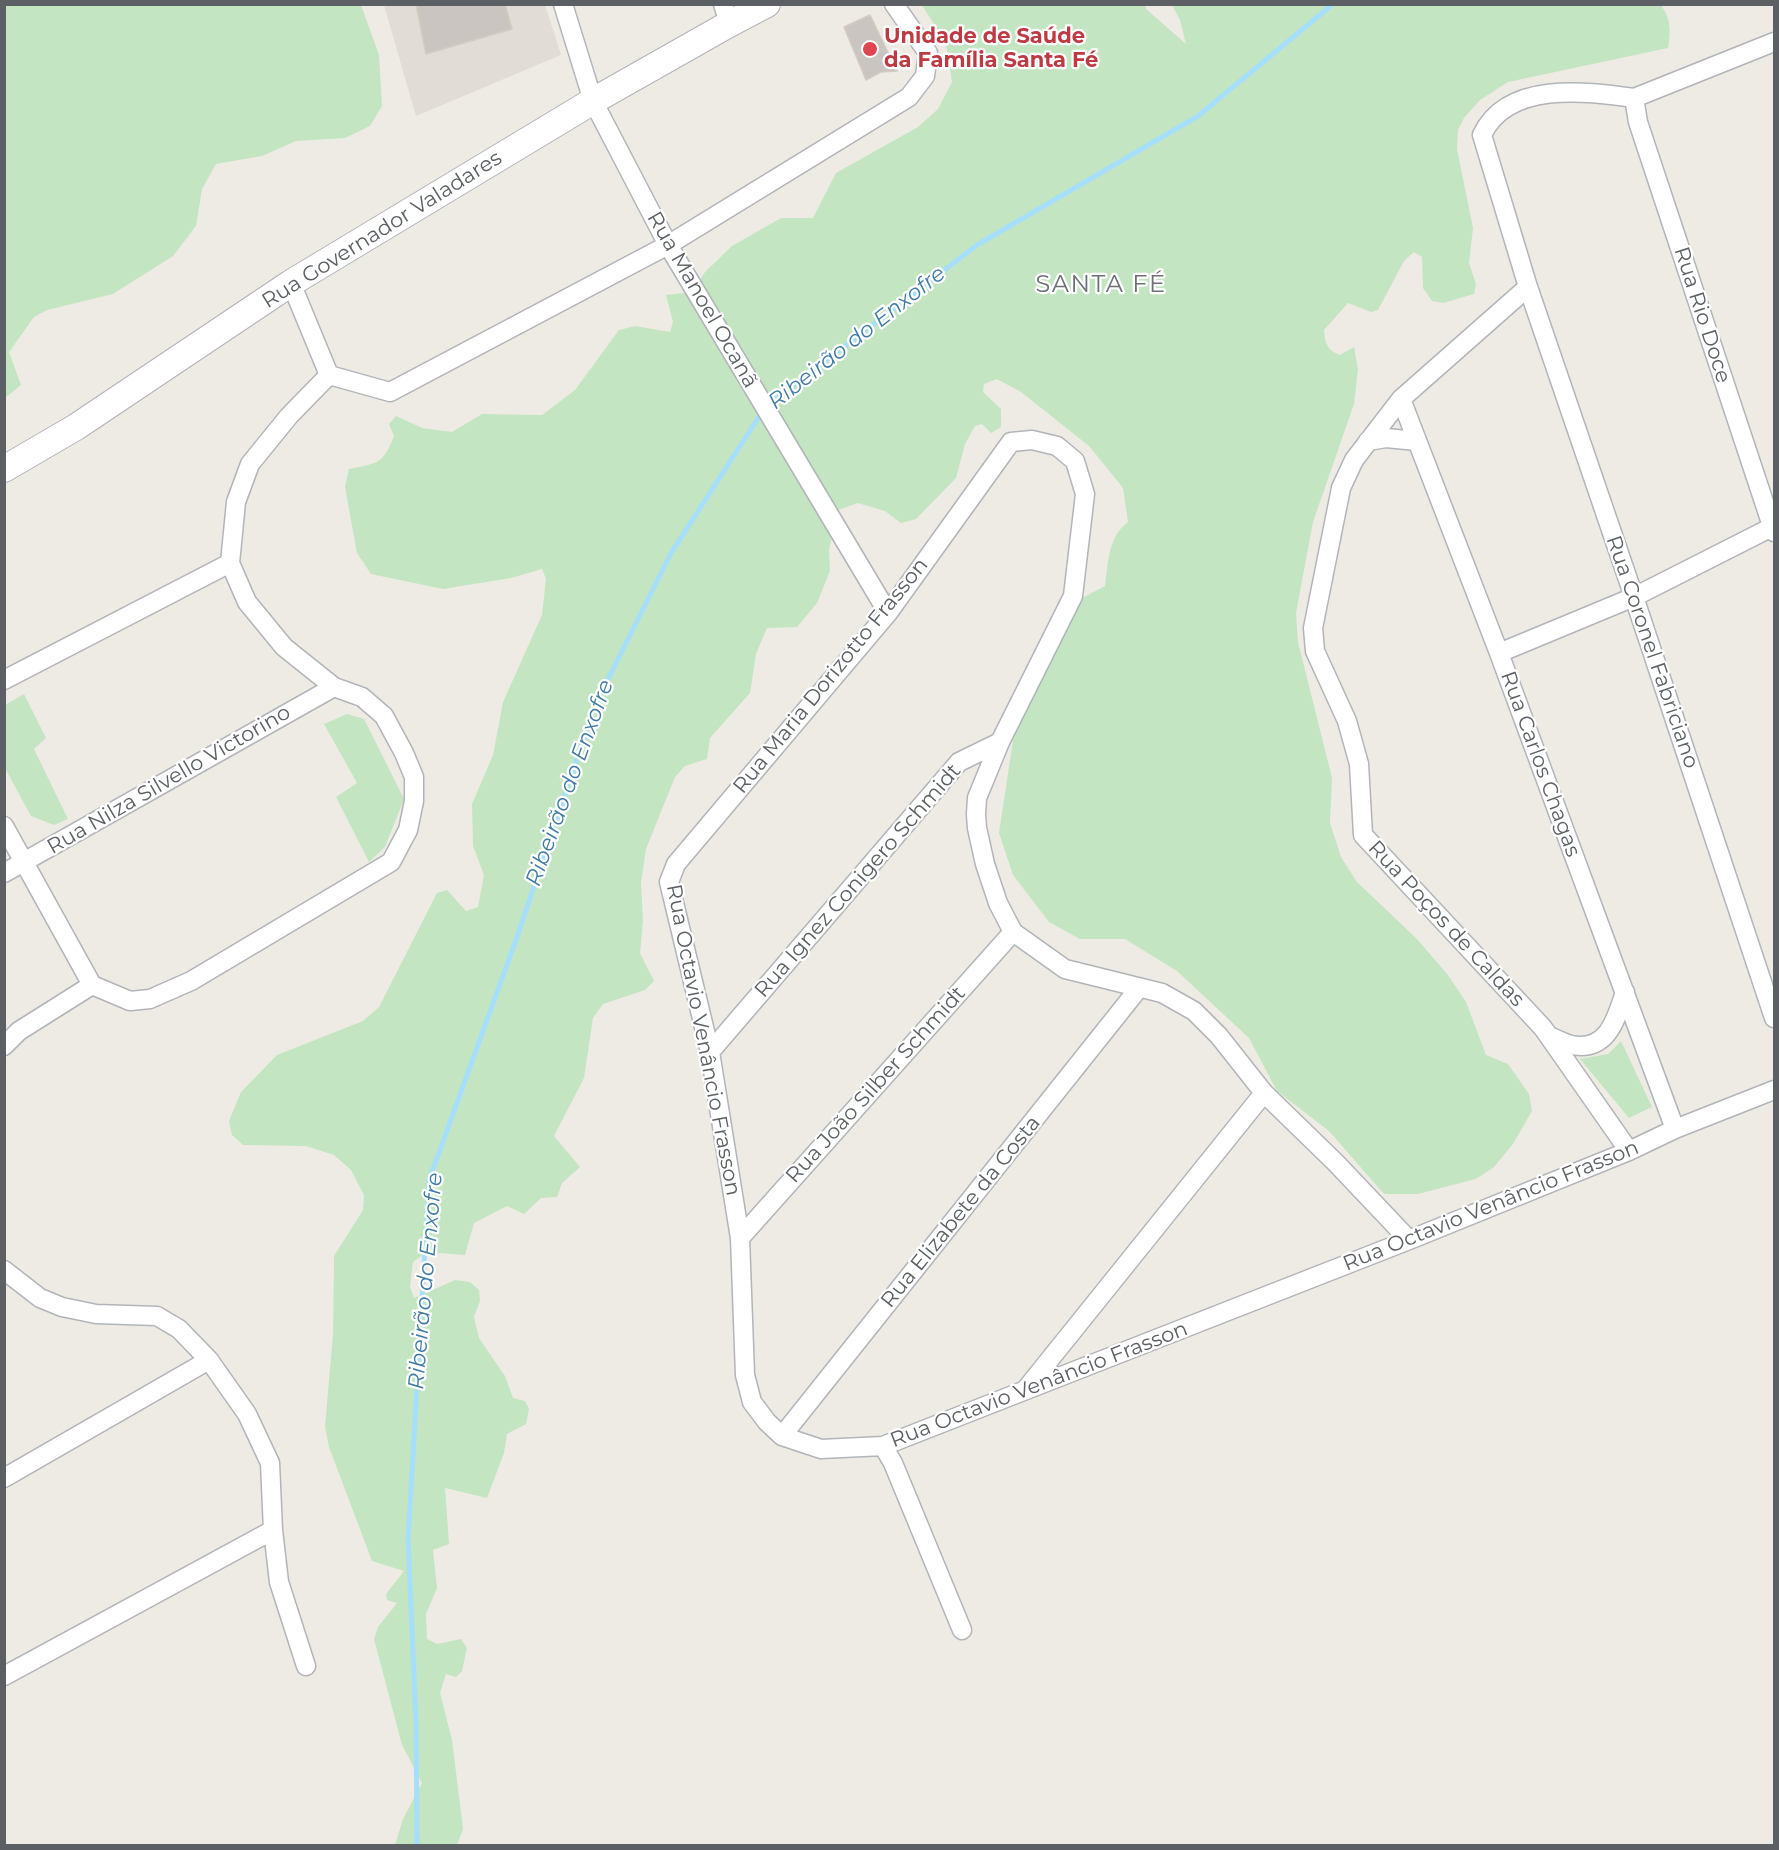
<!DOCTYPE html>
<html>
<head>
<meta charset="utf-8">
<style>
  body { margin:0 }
  #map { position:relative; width:1779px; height:1850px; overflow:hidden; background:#eeebe4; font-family:Montserrat,sans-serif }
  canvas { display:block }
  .frame { position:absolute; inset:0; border:6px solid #5c6064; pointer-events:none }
</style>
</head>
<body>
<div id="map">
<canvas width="1779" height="1850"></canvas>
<div class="frame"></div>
</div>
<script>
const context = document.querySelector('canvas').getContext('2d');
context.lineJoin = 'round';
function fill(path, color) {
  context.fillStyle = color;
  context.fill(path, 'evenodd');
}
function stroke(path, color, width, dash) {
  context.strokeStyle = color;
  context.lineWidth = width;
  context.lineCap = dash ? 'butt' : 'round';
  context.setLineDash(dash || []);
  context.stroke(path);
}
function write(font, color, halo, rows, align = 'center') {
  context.font = font + ' Montserrat,sans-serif';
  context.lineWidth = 4.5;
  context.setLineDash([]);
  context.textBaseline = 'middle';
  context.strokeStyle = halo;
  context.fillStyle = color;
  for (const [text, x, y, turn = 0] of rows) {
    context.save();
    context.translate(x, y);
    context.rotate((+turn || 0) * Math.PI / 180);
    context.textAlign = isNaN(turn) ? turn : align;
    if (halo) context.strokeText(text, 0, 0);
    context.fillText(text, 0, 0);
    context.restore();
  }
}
fill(new Path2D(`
  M384,5H545L561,55L416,116Z`), '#e1dcd5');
fill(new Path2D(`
  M5,4L361,5L379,55L382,106L370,126L345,138L296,141L262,156L216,164L202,189L196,226L173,256L113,294L47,310L34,317L9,352L21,385L5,398Z
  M1660,4C1671,18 1671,31 1668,48L1508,82L1480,100L1464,118L1458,130L1457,149L1473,228L1469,263L1476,284L1474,294L1443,303L1432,301L1423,288L1422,257L1414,252L1404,261L1378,310L1371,312L1348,303L1324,330C1325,342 1327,351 1340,355L1354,347L1358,369L1354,404L1313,522L1296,613L1298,642L1332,778L1330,823L1341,857L1357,882L1417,939L1448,975L1466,1002L1486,1055L1508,1064L1529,1094L1532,1111L1513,1144L1494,1167L1476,1179L1418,1194H1384L1329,1131L1277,1091L1249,1038L1177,971L1125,939H1080L1049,922L1013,875L999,833L1015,727L1051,661L1069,605L1105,586C1108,563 1108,537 1128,522L1123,488L1089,446L1021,392L997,379L984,384L983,392L1001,409V427L991,433L982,424L975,426L965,444L956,478L916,519L901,523L885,511L858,503L838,510L829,550L830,571L817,603L797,627L767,628L756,654L750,693L710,738L707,759L685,766L675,777L646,849L641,882L643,921L640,953L654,981L645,990L603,1004L593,1018L584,1078L554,1136L580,1167L562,1183L557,1197L541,1198L524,1214L507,1206L474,1223L465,1255L427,1252L413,1262L410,1287L414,1298L455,1280L470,1282L479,1290L480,1301L474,1317L479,1338L505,1376L513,1398L525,1401L529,1409L526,1424L507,1434L504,1453L487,1498L445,1488L449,1544L433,1550L437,1588L426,1614L427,1639L437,1644L461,1639L467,1648L462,1671L456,1677L446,1674L440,1693L452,1740L463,1829L457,1845H395L403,1819L422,1783L402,1745L374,1639L378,1627L397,1603L387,1600L386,1594L404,1571L372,1561L329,1447L325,1427L333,1334L334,1256L363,1210L364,1195L351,1170L334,1155L306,1146L243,1145L232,1135L229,1121L241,1092L277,1055L363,1021L379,1007L437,893L447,890L466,911L478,907L484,875L473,846L472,804L493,755L503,702L542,615L546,579L542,569L511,578L443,589L371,574L357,553L345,487L349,469C377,463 383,465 394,436L389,424L396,416L422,428L452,432L482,414L542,415L575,390L619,330L635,326L670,332L673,322L666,295L693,292L705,272L732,246L781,218H813L836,173L918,127L938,109L952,82L946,43L922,5H1145L1146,9L1186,44L1180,20L1172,5Z
  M24,694L46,738L34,749L68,819L54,825L31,816L5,768V705Z
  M347,714L364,719L404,799L385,847L369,862L336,797L357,783L324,724Z
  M1621,1041L1652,1107L1629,1118L1580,1059L1608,1054Z`), '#c4e5c1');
stroke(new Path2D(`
  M768,405L977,245L1198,116L1333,4
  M417,1846L416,1722L408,1539L429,1180L517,937L595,705L671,553L762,412`), '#a5dffd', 5);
const building = new Path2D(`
  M416,4H505L512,29L426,54Z
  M870,15L897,71L881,72L866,80L844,27Z`);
fill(building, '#cac5c1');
stroke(building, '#d3ccc2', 1.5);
const street = new Path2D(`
  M563,4L593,101L668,245L888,613
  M723,4L729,24
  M1634,98L1638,122L1774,532
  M1634,98L1774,42
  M291,283L329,375
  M1528,287L1634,597L1774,1018
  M329,375L390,392L668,245L909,97L925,76L928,53L894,4
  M1401,399L1499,653L1675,1129
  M1368,441L1386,438L1417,441
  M1499,653L1634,597L1774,526
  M4,680L230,563
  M4,826L92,985
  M4,873L334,687
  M92,985L130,1001L150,999L191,981L391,862L408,830L414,801V777L404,753L384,716L362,697L334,687L284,647L247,602L230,563L236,502L250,464L289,416L329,375
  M1549,1036C1556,1039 1564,1043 1571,1045C1608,1052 1616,1019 1625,992
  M4,1046L19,1031L92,985
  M710,1052L959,762L1000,742
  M1629,1151L1543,1028L1363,835L1359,764L1347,721L1315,651L1313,628L1341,488L1354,460L1401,399L1528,287L1482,135C1507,81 1585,91 1634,98
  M740,1238L1013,932
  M1409,1240L1336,1163L1264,1093L1219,1036L1194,1011L1162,993L1065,969L1013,932L998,903L985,864L977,828L976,814L977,798L1000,742L1073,596L1085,494L1075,461L1057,446L1032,440L1011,442L888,613L676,864L669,882L710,1052L740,1238L745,1375L752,1402L767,1422L782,1436L821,1449L883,1446L1409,1240L1629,1151L1675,1129L1774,1090
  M4,1270L40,1298L62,1307L96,1314L157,1316L179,1329L209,1360L247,1414L270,1463L273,1530L279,1582L306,1666
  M1026,1389L1264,1093
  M782,1436L1139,988
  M883,1446L893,1463L962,1630
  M4,1478L209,1360
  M4,1676L273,1530`);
const secondary = new Path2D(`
  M4,469L76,427L291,283L593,101L729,24L767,4`);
stroke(street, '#b1b5b9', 21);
stroke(secondary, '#b0b4b9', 28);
stroke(street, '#fff', 18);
stroke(secondary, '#fff', 26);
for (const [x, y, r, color] of [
  [870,49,8,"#e0444e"]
]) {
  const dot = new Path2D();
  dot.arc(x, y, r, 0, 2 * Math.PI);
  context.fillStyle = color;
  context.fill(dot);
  stroke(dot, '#fff', 2);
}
write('bold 21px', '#be3a42', '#fff', [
  ["Unidade de Saúde",884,37],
  ["da Família Santa Fé",884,61]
], 'left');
write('21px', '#5c6064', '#fff', [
  ["Rua Governador Valadares",382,230,-32],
  ["Rua Manoel Ocanã",702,300,60],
  ["Rua Rio Doce",1702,315,72],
  ["Rua Coronel Fabriciano",1652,652,71],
  ["Rua Maria Dorizotto Frasson",831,676,-51],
  ["Rua Carlos Chagas",1540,764,70],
  ["Rua Nilza Silvello Victorino",169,780,-30],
  ["Rua Ignez Conigero Schmidt",858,881,-49],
  ["Rua Poços de Caldas",1446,924,47],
  ["Rua Octavio Venâncio Frasson",703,1040,79],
  ["Rua João Silber Schmidt",876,1085,-48],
  ["Rua Octavio Venâncio Frasson",1491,1206,-22],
  ["Rua Elizabete da Costa",961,1212,-51],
  ["Rua Octavio Venâncio Frasson",1039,1385,-21]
]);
write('italic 22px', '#407ba6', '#fff', [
  ["Ribeirão do Enxofre",857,338,-38],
  ["Ribeirão do Enxofre",570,783,-70],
  ["Ribeirão do Enxofre",426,1281,-85]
]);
context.letterSpacing = '1.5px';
write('24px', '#6d7276', '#fff', [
  ["SANTA FÉ",1101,285]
]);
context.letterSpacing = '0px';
</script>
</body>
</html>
